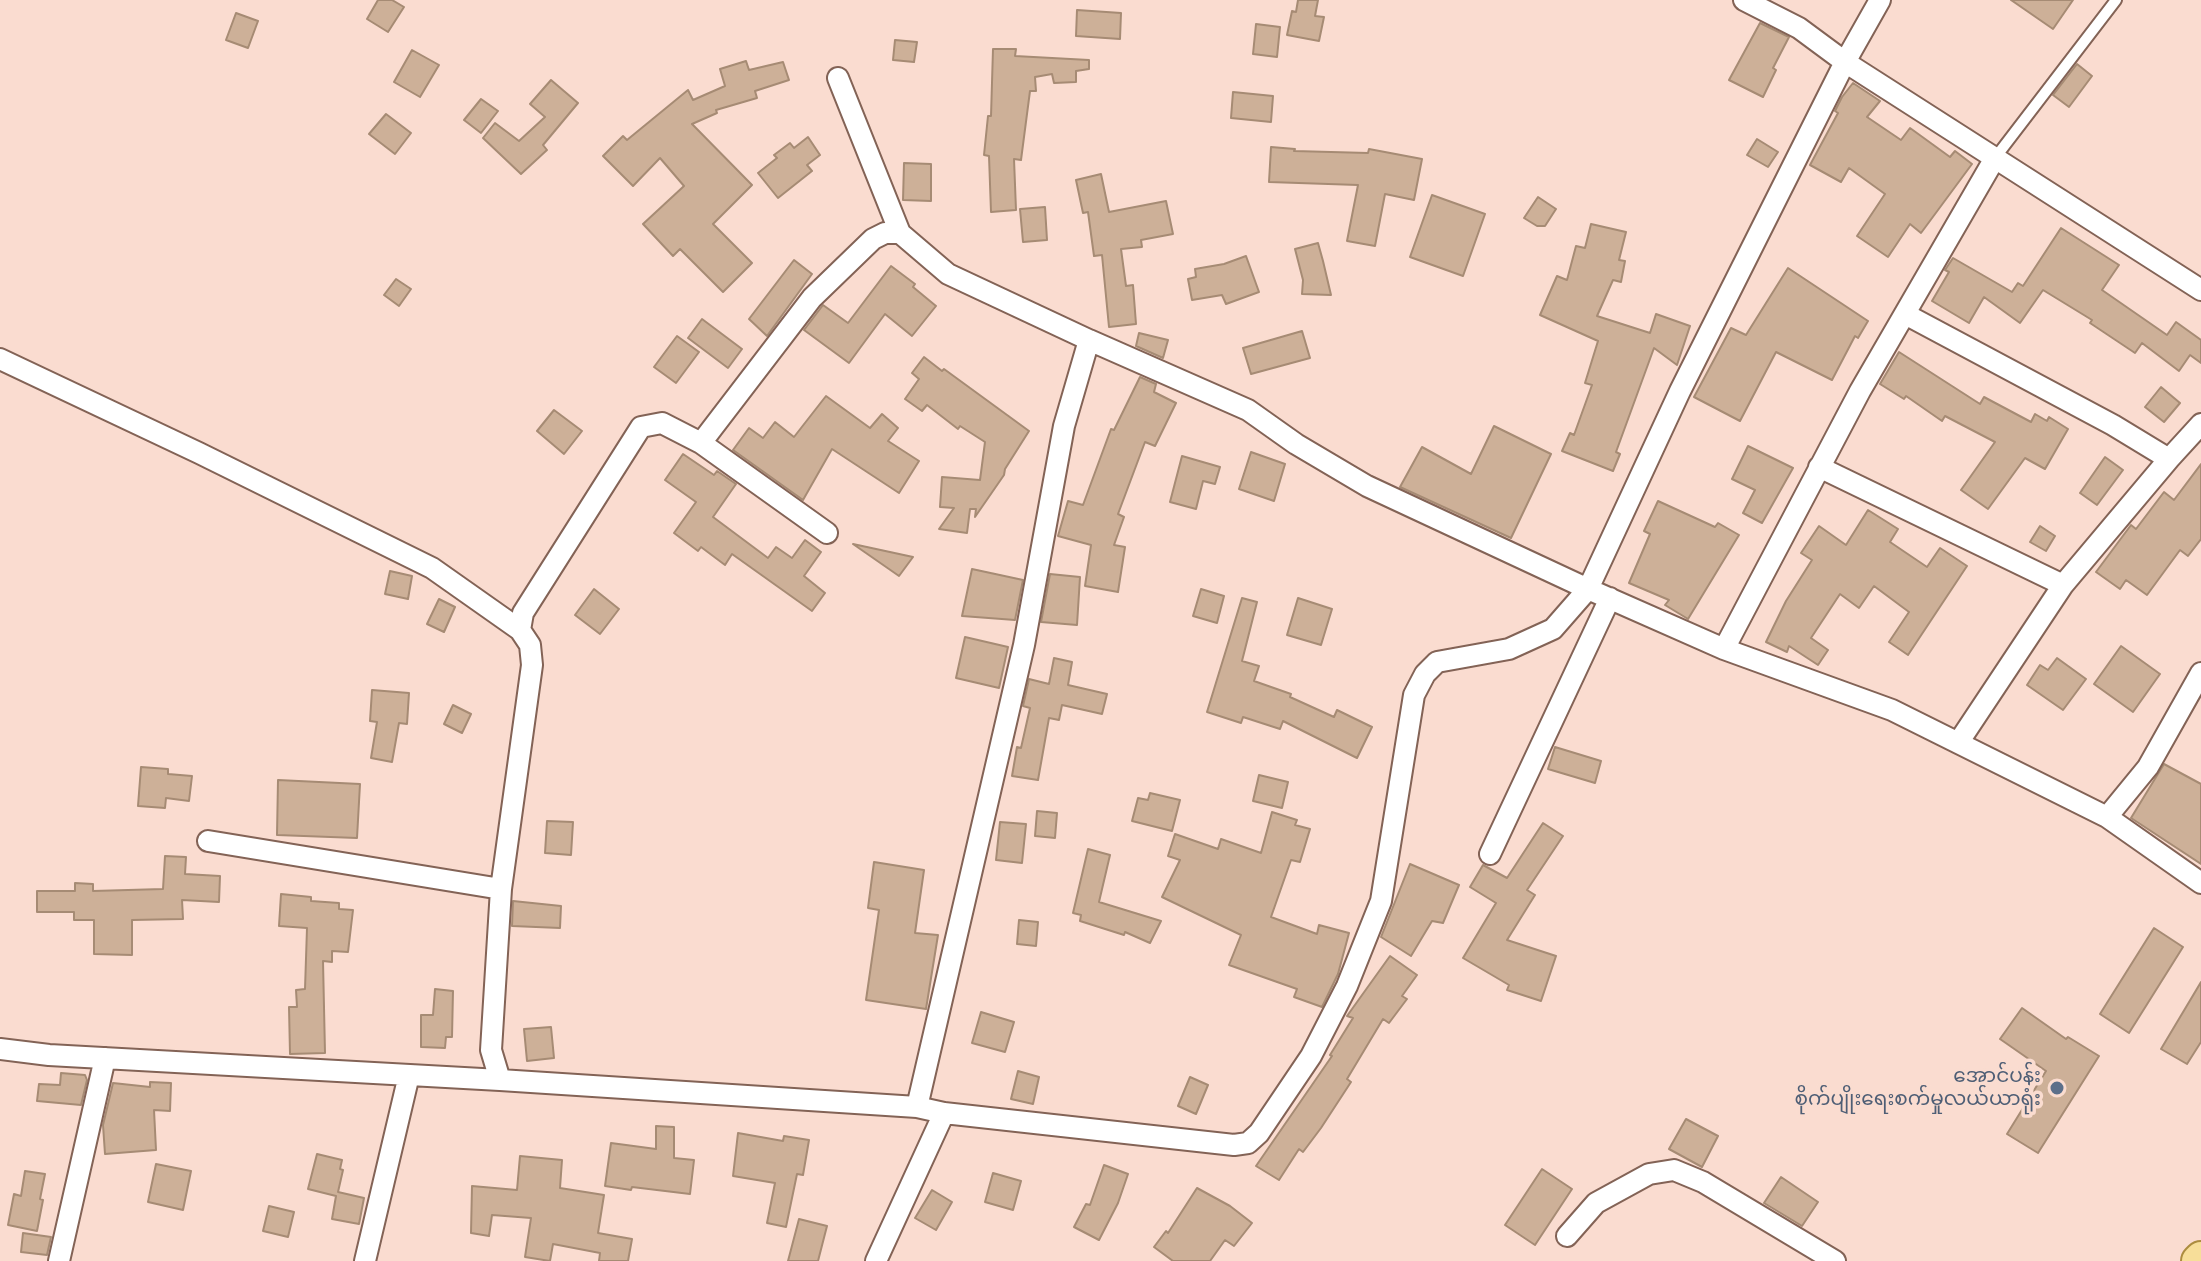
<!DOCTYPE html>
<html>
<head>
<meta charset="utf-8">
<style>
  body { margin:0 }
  canvas { display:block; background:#fadcd0 }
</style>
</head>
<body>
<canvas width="2201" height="1261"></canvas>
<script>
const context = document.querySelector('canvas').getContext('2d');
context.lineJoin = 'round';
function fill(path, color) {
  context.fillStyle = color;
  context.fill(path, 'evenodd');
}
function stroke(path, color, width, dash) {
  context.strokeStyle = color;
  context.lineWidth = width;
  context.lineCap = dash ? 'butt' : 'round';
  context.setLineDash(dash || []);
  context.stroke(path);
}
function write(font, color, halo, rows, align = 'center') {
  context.font = font + ' Raleway,"Noto Sans Myanmar",sans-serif';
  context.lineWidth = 7;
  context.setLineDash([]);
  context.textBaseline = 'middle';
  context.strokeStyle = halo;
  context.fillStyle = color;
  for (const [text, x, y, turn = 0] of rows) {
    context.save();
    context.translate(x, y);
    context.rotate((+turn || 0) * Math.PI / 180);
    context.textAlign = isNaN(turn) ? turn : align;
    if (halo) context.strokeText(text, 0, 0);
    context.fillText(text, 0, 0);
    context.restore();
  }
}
const building = new Path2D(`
  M378,0H392L404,7L388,32L367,19Z
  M1298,0H1318L1315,16L1324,17L1319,41L1287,35L1292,11L1296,12Z
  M2011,0H2073L2053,29Z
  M1077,10L1121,13L1120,39L1076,36Z
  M236,13L258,21L248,48L226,40Z
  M1760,23L1789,37L1773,68L1776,70L1763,97L1729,80Z
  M1256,24L1280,27L1277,57L1253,54Z
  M895,40L917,42L914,62L893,60Z
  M993,49H1016L1015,56L1089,60V69L1076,71V82L1054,83L1052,74L1035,77L1036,91H1030L1021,160L1014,159L1016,210L991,212L989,156L984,155L988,116H991Z
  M412,50L439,65L420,97L394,82Z
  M746,61L749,70L783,62L789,80L755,91L757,98L716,110L717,113L692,124L752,185L713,224L752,263L723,292L680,249L673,256L643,224L684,186L660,158L633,186L603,156L623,136L627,140L688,90L693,100L725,86L720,69Z
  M2077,64L2092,76L2069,107L2053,95Z
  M551,80L578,103L543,145L547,150L521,174L483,138L495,123L519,141L545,117L530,104Z
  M1853,83L1880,101L1867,117L1901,140L1910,128L1950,157L1955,151L1972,164L1921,233L1910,224L1888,257L1857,236L1885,194L1849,168L1841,182L1810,165L1838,113L1835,111L1842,97Z
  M1233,92L1273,96L1271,122L1231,118Z
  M481,99L498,111L481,133L464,120Z
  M386,114L411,133L395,154L369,134Z
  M808,137L820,155L807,165L812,171L778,198L758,173L777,158L774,155L790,143L794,148Z
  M1757,139L1778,152L1768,167L1747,155Z
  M1271,147L1295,149L1294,151L1368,153L1369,149L1422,159L1414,200L1385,194L1375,246L1347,241L1358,185L1269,182Z
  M904,163L931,164V201L903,200Z
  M1101,174L1109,212L1166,201L1173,234L1141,240L1142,247L1121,249L1126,286L1133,285L1136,324L1109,327L1102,255L1094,256L1088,212L1083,213L1076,180Z
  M1432,195L1485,214L1463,276L1410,257Z
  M1538,197L1556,209L1545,226H1537L1524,218Z
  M1045,207L1047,240L1023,242L1020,209Z
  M1591,224L1626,232L1619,260L1625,261L1621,282L1613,280L1597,316L1650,333L1656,314L1690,326L1677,365L1654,348L1616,452L1620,454L1613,471L1562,451L1570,433L1574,435L1592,385L1585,383L1598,341L1540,315L1557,276L1567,280L1576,246L1585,248Z
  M2061,228L2119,265L2102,290L2167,335L2176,322L2201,340V363L2190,355L2179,371L2142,343L2135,353L2090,323L2092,320L2043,290L2020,323L1984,297L1969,323L1932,301L1949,272L1945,270L1953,258L2012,292L2018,283L2023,286Z
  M1318,243L1323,261L1331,295L1302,294L1303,280L1295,249Z
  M1246,256L1259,292L1226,304L1222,295L1192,300L1188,279L1196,277L1195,269L1224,264Z
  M794,260L812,274L767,336L749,319Z
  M891,266L915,284L913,287L936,306L912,336L885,314L849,363L804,330L823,305L848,323Z
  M1788,268L1868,321L1858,338L1855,336L1832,380L1776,352L1740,421L1694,397L1731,328L1746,335Z
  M396,279L411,289L399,306L384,295Z
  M702,319L742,349L728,368L688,338Z
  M1302,331L1310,358L1251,374L1243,348Z
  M1139,333L1168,340L1163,358L1136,346Z
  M677,336L699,352L676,383L654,367Z
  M1899,352L1980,404L1984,397L2031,422L2035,414L2047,421L2049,417L2068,429L2045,469L2025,458L1988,509L1961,490L1995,442L1945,416L1942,421L1906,396L1904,399L1880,384Z
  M924,357L942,371L944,369L1029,431L1005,469L1004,475L975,517L976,509H970L967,533L939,529L954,508L940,507L942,477L980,480L985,442L960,426L958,429L927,405L922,411L905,399L919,379L912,373Z
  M1140,377L1156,384L1154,392L1176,403L1155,446L1145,442L1118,514L1124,517L1114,545L1125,547L1118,592L1085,586L1091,545L1058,536L1068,501L1083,505L1111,429L1114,430Z
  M2161,387L2180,403L2164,422L2145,407Z
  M826,396L870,428L882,414L898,428L888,441L919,461L899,493L832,449L803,500L733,450L749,428L763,438L775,422L794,437Z
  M554,410L582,431L564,454L537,431Z
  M1494,426L1551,454L1511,538L1400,487L1422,447L1471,474Z
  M1748,446L1793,468L1762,523L1743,513L1755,490L1732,479Z
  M1251,452L1285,464L1274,501L1239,489Z
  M683,454L714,475L717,471L736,484L713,517L768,558L776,547L792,558L805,540L821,552L804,576L825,593L812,611L732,554L725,565L701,547L698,551L674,533L696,502L665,480Z
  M1182,456L1220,467L1215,484L1203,481L1196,509L1170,502Z
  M2105,457L2123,470L2097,505L2080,493Z
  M2201,464V539L2188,556L2180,550L2147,595L2126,580L2120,589L2096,572L2131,525L2136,529L2164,492L2174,500Z
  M1658,501L1715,527L1718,523L1739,535L1688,619L1665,605L1669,600L1629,583L1650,534L1644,531Z
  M1868,510L1898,529L1890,542L1927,567L1940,548L1967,566L1908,655L1889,642L1909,612L1874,586L1859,608L1840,594L1811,638L1828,650L1818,665L1789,646L1787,652L1766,642L1786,601L1812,560L1801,553L1819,526L1846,545Z
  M2040,526L2055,536L2046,551L2030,542Z
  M853,544L913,557L899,576Z
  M972,569L1023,580L1015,620L962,616Z
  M390,571L412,576L408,599L385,594Z
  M1050,574L1080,577L1077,625L1041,622Z
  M594,589L619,609L600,634L575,615Z
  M1201,589L1224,596L1217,623L1193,616Z
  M1242,598L1257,602L1242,661L1259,666L1254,681L1291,694L1290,697L1334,717L1337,710L1372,727L1357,758L1283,721L1280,729L1243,717L1241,723L1207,712Z
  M1298,598L1332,609L1321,645L1287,635Z
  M439,599L455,607L444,632L427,624Z
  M965,637L1008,647L999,688L956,678Z
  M2121,646L2160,674L2133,712L2094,684Z
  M1054,658L1072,662L1068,685L1107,694L1102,714L1062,705L1059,720L1049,718L1038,780L1012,776L1017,747L1021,748L1030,708L1023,706L1029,679L1049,684Z
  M2057,658L2086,679L2063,710L2027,685L2040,665L2048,670Z
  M372,690L409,693L407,724L399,723L392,762L371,758L377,722L370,721Z
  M453,705L471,714L462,733L444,724Z
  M1555,747L1601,761L1595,783L1548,769Z
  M2164,764L2201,784V864L2131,818Z
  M141,767L168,769V774L192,776L189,801L166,798L165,808L138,806Z
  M1259,775L1288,782L1282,808L1253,801Z
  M278,780L360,784L357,838L277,835Z
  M1150,793L1180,800L1172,831L1132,821L1138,798L1148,800Z
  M1037,811L1057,813L1055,838L1035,836Z
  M1272,812L1297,820L1295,825L1310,829L1300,862L1291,860L1271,917L1317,934L1319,925L1349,933L1338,974L1322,1007L1294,997L1297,989L1229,965L1241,935L1162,897L1180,860L1168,856L1175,834L1218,849L1221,839L1261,853Z
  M547,821L573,822L571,855L545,853Z
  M1000,822L1026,824L1022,863L996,860Z
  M1543,823L1563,836L1527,890L1535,895L1507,940L1556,956L1541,1001L1507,990L1509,985L1463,958L1496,903L1470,887L1483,865L1507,878Z
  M1088,849L1110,855L1099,902L1161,921L1150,943L1125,932L1124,935L1080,921L1081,915L1073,913Z
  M165,856L186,857L185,874L220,876L219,902L182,900L183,919L132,920V955L94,954V920H74V912H37V891H75V883L93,884V891L163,889Z
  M874,862L924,870L915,933L938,935L926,1009L866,1000L879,910L868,908Z
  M1410,864L1459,885L1443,923L1432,921L1411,956L1381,937Z
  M281,894L311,897V901L339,903V909L353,910L348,952L332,951V962L323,961L325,1053L290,1054L289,1007H297L296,990L305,989L307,928L279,926Z
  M513,901L561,906L560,928L512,926Z
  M1019,920L1038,922L1036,946L1017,944Z
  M2154,928L2183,947L2129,1033L2100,1014Z
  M1390,956L1417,975L1402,996L1407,999L1389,1023L1383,1019L1347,1079L1351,1082L1321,1128L1303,1152L1299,1149L1279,1180L1256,1166L1332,1056L1330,1055L1353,1018L1347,1016Z
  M2201,982V1042L2187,1064L2161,1049Z
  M435,989L453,991L452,1037H446L445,1048L421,1047V1015H433Z
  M2022,1008L2066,1039L2068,1037L2099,1056L2038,1153L2007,1134L2046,1071L2000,1039Z
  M981,1012L1014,1022L1005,1052L972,1043Z
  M551,1027L554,1058L527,1061L524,1029Z
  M1018,1071L1039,1077L1033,1104L1011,1099Z
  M61,1073L85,1075L87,1080L81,1105L37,1101L39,1084L60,1085Z
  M1190,1077L1208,1085L1196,1114L1178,1106Z
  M150,1082L171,1083L170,1111L154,1110L156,1150L105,1154L103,1125L113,1083L150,1087Z
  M1686,1119L1718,1136L1702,1167L1669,1149Z
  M656,1126L674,1127V1158L694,1160L690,1194L632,1187L631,1190L605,1186L611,1143L656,1149Z
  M738,1133L783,1141L784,1136L809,1140L803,1175L797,1174L786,1227L767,1223L775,1183L733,1176Z
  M317,1154L342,1160L340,1169L343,1170L338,1192L364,1198L359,1224L332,1219L336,1196L308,1189Z
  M520,1156L562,1160L560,1188L604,1195L598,1233L632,1239L628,1261H599L600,1253L553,1244L550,1261L525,1257L531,1218L492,1215L489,1236L471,1233L472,1186L517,1190Z
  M156,1164L191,1171L183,1210L148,1202Z
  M1104,1165L1128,1174L1118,1203L1099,1240L1074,1227L1086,1204L1090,1205Z
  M1542,1169L1572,1189L1535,1245L1505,1225Z
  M25,1171L45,1174L40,1199L43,1200L37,1231L8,1225L14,1194L21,1196Z
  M993,1173L1021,1181L1013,1210L985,1202Z
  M1781,1177L1818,1202L1802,1226L1764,1203Z
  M1197,1188L1230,1206L1252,1223L1234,1246L1225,1240L1210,1261H1173L1154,1247L1166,1231L1168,1233Z
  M932,1190L952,1202L936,1230L915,1218Z
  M269,1206L294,1212L288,1237L263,1231Z
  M799,1219L827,1226L818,1261H788Z
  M23,1233L51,1237L47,1255L21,1252Z`);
fill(building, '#cdb098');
stroke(building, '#a68b74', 2);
const service = new Path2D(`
  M1995,158L2116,0`);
const minor = new Path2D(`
  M1744,0L1799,28L1845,62L2201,290
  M838,78L900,233L948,274L1089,340L1248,410L1296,444L1367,486L1588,589L1724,649L1892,710L2107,817L2201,883
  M1905,314L2113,425L2169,459
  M0,359L199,453L432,568L520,630
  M701,443L812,298L873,239L885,233H900
  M1819,467L2063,585
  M1724,649L1860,391L1995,158
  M1958,743L2063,585L2169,459L2201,424
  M2107,817L2148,767L2201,673
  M208,841L501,889
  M1490,854L1610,598
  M0,1049L49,1055L500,1080L917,1107L944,1113L1234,1145L1248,1143L1259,1133L1311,1056L1347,986L1381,901L1414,695L1425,674L1437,662L1509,649L1553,629L1588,589L1680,391L1845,62L1880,0
  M500,1080L491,1050L501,889L532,665L530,645L520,630L523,613L641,427L662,423L701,443L827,533
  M917,1107L1024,645L1064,426L1089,340
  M1567,1236L1596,1203L1649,1174L1674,1170L1703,1182L1835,1261
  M59,1261L105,1058
  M365,1261L409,1075
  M876,1261L944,1113`);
const primary = new Path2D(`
  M2198,1261L2201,1258`);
stroke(service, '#836356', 14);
stroke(minor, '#836356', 24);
stroke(primary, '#ac8c3f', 36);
stroke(service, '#fff', 10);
stroke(minor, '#fff', 20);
stroke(primary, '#f7de99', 32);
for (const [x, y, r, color] of [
  [2057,1088,8,"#5c6f8a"]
]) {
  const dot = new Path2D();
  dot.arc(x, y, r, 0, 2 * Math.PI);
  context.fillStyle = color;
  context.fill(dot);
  stroke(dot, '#fadcd0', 3);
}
write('20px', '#4e5e75', '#fadcd0', [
  ["အောင်ပန်း",2041,1076],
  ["စိုက်ပျိုးရေးစက်မှုလယ်ယာရုံး",2041,1099]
], 'right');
</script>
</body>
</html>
